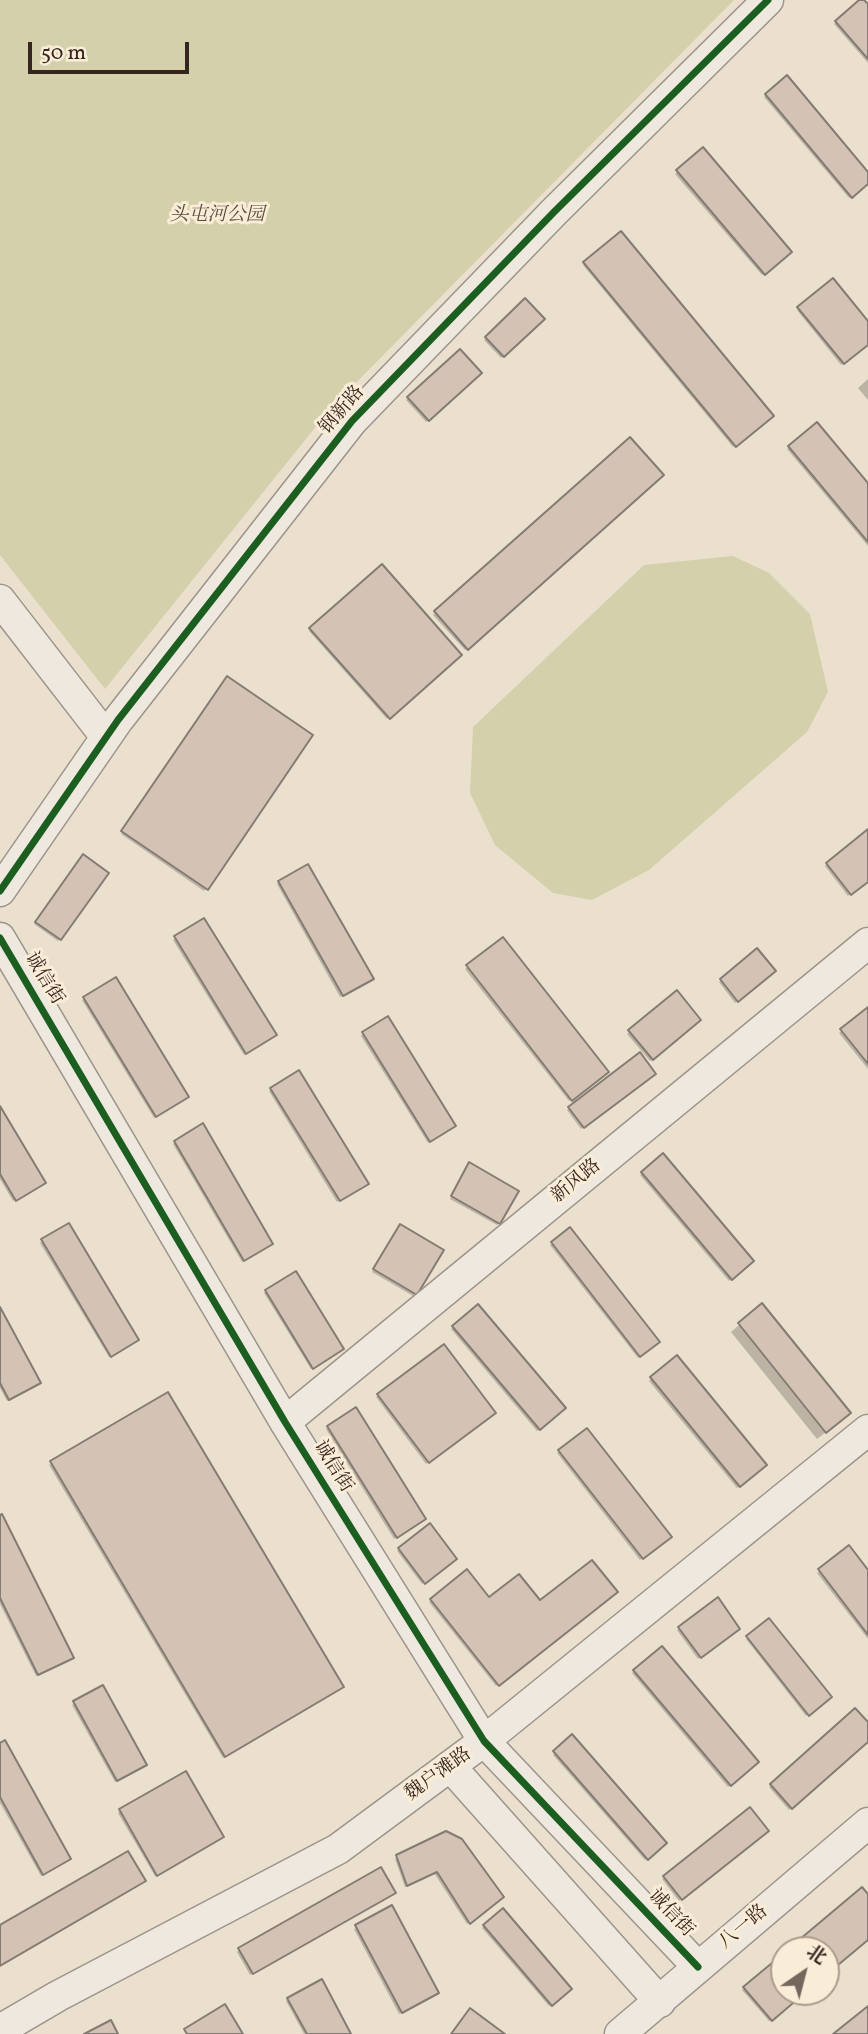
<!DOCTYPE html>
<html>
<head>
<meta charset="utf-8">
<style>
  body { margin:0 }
  #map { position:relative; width:868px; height:2034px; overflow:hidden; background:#ebe0ce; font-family:Vollkorn,"Noto Serif SC",serif }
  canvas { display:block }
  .north { position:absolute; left:770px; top:1936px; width:70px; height:70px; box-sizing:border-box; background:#faedd7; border:2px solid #ac9d8e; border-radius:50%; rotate:35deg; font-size:19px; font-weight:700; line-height:28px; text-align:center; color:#362620 }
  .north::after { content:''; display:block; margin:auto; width:24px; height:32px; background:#75675d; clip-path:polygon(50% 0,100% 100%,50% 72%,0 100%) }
  .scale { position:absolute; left:28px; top:42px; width:161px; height:32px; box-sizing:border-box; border:4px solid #362620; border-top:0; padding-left:9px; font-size:21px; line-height:24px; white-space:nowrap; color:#362620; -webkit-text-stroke:5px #faedd7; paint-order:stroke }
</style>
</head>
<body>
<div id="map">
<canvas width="868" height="2034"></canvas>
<div class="north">北</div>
<div class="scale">50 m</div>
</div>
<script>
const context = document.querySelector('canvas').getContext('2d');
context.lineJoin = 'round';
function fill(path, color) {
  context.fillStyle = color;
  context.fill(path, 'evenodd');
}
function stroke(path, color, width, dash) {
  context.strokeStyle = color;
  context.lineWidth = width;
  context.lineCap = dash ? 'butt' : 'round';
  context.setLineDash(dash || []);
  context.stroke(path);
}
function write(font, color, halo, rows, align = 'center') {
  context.font = font + ' Vollkorn,"Noto Serif SC",serif';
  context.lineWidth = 6;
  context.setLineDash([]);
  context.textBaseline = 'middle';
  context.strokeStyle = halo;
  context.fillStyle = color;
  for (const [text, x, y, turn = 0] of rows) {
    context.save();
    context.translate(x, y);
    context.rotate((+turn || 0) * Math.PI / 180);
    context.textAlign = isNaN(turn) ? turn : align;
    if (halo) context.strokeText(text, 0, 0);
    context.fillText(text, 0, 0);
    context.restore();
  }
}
fill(new Path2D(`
  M0,0H734L330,409L105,689L0,555Z
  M733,556L769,573L810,614L828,692L807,732L649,870L592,900L553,893L495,845L470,793L473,727L644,565Z`), '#d4d0ab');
fill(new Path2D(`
  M862,0L868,7V63L834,24Z
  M787,78L868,175V182L849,198L764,97Z
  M703,150L789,252L762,275L675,174Z
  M621,233L772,415L733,447L583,265Z
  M832,280L868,323V343L841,365L797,310Z
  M525,301L542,319L501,358L484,340Z
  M460,352L479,373L426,422L406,400Z
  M868,379V400L858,388Z
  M817,424L868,485V546L787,449Z
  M630,440L662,475L465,650L433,615Z
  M382,566L460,654L387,719L309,631Z
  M225,680L206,889L204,891L121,834Z
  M868,831V880L848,896L825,866Z
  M81,858L60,939L58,941L34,924Z
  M307,866L369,981L340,997L277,884Z
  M203,920L272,1037L244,1055L173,940Z
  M503,939L606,1072L569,1101L465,969Z
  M757,951L774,971L735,1003L719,982Z
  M676,992L699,1020L650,1061L627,1034Z
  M85,998L185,1099L154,1118L82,1000Z
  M868,1009V1069L839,1033Z
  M363,1033L452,1128L428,1143L361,1036Z
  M651,1075L581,1129L567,1110L569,1108Z
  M271,1089L365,1186L337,1202L269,1091Z
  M0,1109L42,1185L13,1201L0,1179Z
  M202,1126L269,1246L242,1262L173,1144Z
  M663,1156L752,1261L729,1281L640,1175Z
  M468,1167L499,1223L497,1225L450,1199Z
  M399,1228L442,1251L413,1296L372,1272Z
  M570,1229L658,1342L638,1358L550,1245Z
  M42,1241L135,1342L109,1357L40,1243Z
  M266,1291L340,1351L311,1369L264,1293Z
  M762,1305L840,1421L817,1439L731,1332Z
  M478,1307L563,1408L537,1431L451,1329Z
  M0,1311L37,1384L7,1401L0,1388Z
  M444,1346L492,1415L426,1464L376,1397Z
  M677,1357L765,1465L737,1488L649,1381Z
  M167,1394L339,1689L223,1758L49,1465Z
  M328,1427L422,1521L394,1539L326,1429Z
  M587,1430L670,1537L640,1560L557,1453Z
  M0,1517L69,1660L36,1676L0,1604Z
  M849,1548L868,1573V1639L817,1573Z
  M399,1549L452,1561L422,1584L397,1551Z
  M467,1572L489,1600L540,1603L615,1592L496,1686L429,1602Z
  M717,1600L736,1631L698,1659L677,1630Z
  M769,1621L830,1697L806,1716L746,1639Z
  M662,1648L757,1762L728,1787L632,1673Z
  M102,1687L143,1766L115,1782L72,1705Z
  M855,1711L868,1725V1740L789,1810L769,1787Z
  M572,1737L665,1843L645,1860L553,1755Z
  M0,1745L67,1861L41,1876L0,1803Z
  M750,1810L767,1831L679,1901L662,1879Z
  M120,1811L220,1839L155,1876L118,1813Z
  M446,1833L501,1897L467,1924L434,1873L405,1887L395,1859Z
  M381,1869L392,1895L250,1975L237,1952L239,1950Z
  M392,1908L435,1995L399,2014L354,1929Z
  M503,1910L570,1989L549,2006L482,1928Z
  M784,1955V1992H804L769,2021L742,1990Z
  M288,1999L349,2034H304L286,2001Z`), '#0003');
const building = new Path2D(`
  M859,0H864L868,4V59L835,21Z
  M787,75L868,172V184L852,198L765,94Z
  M703,147L792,252L765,275L676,170Z
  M621,231L774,416L736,447L583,262Z
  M833,278L868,321V345L844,364L797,307Z
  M525,298L545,319L504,357L485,337Z
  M460,349L482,373L429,421L407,397Z
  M817,422L868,483V542L788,446Z
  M630,437L664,475L468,650L434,611Z
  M382,564L462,655L390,719L309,628Z
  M227,676L313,735L208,890L121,831Z
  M868,829V882L851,895L826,863Z
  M83,854L109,873L61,940L35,922Z
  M308,864L374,979L343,996L278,881Z
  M204,918L277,1035L246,1054L174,936Z
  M503,937L609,1072L572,1101L466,965Z
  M757,948L776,971L738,1002L720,979Z
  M116,977L189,1097L156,1117L83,997Z
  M677,990L701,1020L653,1060L628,1030Z
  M868,1007V1064L840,1029Z
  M388,1016L456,1126L430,1142L362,1032Z
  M640,1052L656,1074L584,1128L568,1107Z
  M299,1070L369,1184L340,1201L270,1088Z
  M0,1106L46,1183L16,1201L0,1174Z
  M203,1123L273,1244L244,1261L174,1141Z
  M663,1153L754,1261L732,1280L641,1172Z
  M469,1162L519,1191L500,1224L451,1196Z
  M69,1223L139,1340L111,1357L41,1239Z
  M400,1224L444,1250L417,1295L373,1269Z
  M570,1227L660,1342L640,1357L551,1242Z
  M296,1271L344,1349L313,1369L265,1290Z
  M762,1303L851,1413L826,1433L738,1323Z
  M478,1304L566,1408L540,1430L452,1326Z
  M0,1307L41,1383L9,1400L0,1383Z
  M444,1344L496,1413L429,1463L377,1394Z
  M677,1355L767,1465L740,1487L650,1377Z
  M168,1392L344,1687L225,1757L50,1461Z
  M356,1407L426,1519L397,1538L327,1426Z
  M587,1428L672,1537L643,1559L558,1450Z
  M2,1514L74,1658L38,1675L0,1598V1515Z
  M430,1523L457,1559L425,1584L398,1548Z
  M849,1545L868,1570V1635L818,1569Z
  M592,1560L618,1592L499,1686L430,1599L467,1569L489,1597L519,1574L540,1600Z
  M718,1597L740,1629L701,1658L678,1627Z
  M769,1618L832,1697L809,1716L746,1636Z
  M662,1646L759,1762L731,1786L633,1670Z
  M103,1685L147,1765L117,1781L73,1701Z
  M855,1708L868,1722V1742L792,1809L770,1784Z
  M572,1734L667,1843L648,1860L553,1751Z
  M5,1740L71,1859L43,1875L0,1797V1743Z
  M186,1771L224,1837L157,1876L119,1809Z
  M750,1807L769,1831L682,1900L663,1876Z
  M446,1831L462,1839L504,1897L470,1924L437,1872L407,1886L396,1855Z
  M128,1851L146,1881L0,1966V1925Z
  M381,1867L396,1893L253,1974L238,1948Z
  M862,1887L868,1894V1940L826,1975V1950H787Z
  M392,1905L439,1993L402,2013L355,1925Z
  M503,1908L572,1989L552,2006L483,1925Z
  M784,1953V1992H806L772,2021L743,1987Z
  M322,1979L351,2034H307L287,1998Z
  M225,2004L243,2034H187L184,2029Z
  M868,2006V2034H833Z
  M470,2008L505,2034H451Z
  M111,2020L118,2034H84Z`);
fill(building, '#d4c3b5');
stroke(building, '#847b72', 2);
const minor = new Path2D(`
  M0,600L106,737
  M0,891L118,720L352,421L554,212L768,0
  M0,938L285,1422L484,1741L698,1967
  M285,1422L868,943
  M450,1766L660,2002
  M0,2030L58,1996L338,1849L484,1741L868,1430
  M620,2034L868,1823`);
stroke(minor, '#9c948a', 33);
stroke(minor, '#eee8df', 30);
stroke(new Path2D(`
  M0,891L118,720L352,421L554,212L768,0
  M0,938L285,1422L484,1741L698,1967`), '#1b5e20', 7);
write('italic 19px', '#594d3c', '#faedd7', [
  ["头屯河公园",217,217]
]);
write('19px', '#362620', '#faedd7', [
  ["钢新路",343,411,-49],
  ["诚信街",43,979,59],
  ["新风路",577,1182,-39],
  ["诚信街",332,1467,58],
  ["魏户滩路",439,1775,-36],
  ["诚信街",670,1914,47],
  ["八一路",744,1928,-40]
]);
</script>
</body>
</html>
